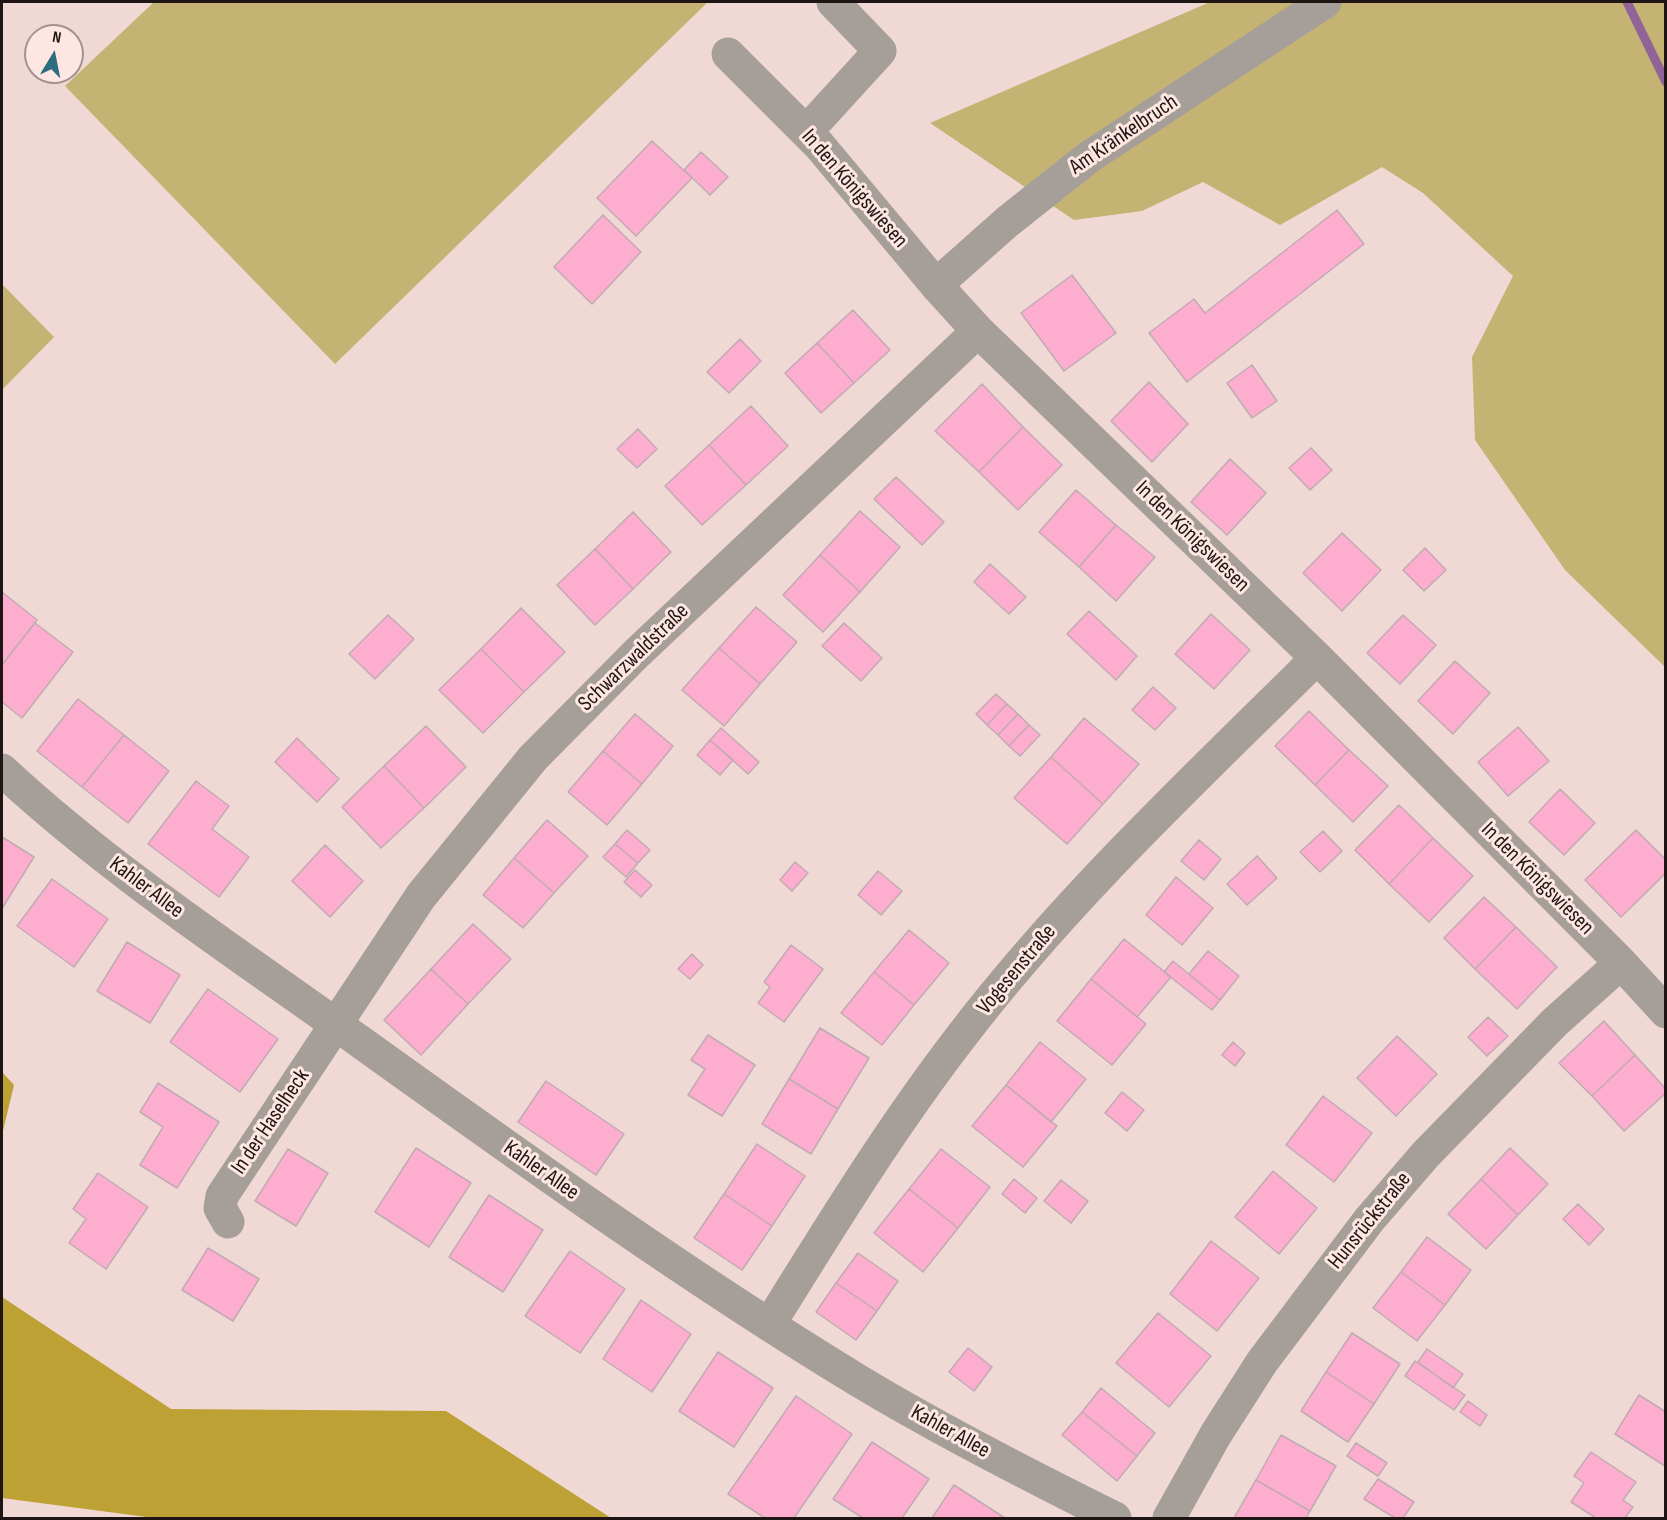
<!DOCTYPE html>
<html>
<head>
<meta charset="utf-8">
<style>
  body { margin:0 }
  #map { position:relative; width:1667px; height:1520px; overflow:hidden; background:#f0d8d5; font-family:"Sofia Sans Condensed",sans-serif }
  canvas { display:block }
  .frame { position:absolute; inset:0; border:3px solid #1e1514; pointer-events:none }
  .north { position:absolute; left:24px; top:24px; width:60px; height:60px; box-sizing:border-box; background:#fee6e2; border:2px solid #a49290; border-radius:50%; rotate:10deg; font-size:16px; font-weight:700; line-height:24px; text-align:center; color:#1e1514 }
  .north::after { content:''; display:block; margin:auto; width:21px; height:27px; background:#2c6e80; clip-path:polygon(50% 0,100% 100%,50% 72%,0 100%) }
</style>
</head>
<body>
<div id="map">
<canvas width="1667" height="1520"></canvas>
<div class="frame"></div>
<div class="north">N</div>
</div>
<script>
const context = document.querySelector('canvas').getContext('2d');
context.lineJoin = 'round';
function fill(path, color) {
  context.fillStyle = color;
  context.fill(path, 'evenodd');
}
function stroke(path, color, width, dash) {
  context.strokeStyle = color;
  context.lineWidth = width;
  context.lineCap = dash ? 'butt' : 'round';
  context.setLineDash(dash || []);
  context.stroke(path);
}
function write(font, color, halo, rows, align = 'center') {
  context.font = font + ' "Sofia Sans Condensed",sans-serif';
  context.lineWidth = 6;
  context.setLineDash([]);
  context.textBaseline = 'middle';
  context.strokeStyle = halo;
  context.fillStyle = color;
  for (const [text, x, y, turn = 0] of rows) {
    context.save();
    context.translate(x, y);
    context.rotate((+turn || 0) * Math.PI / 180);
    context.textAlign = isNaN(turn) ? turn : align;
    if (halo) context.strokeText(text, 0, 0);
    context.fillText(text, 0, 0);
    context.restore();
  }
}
fill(new Path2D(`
  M154,2H708L335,364L65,86Z
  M1210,2H1665V667L1565,570L1475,440L1472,357L1513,276L1423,193L1382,167L1280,225L1203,182L1142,211L1074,220L930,123Z
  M2,284L54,337L2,390Z`), '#c5b374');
fill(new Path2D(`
  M2,1072L14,1085L2,1135Z
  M2,1297L171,1409L446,1411L611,1518H154L2,1498Z`), '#bea134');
stroke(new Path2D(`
  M1627,2L1666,82`), '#926399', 9);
const building = new Path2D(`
  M652,141L692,178L636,236L597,198Z
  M701,152L728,177L710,195L684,170Z
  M1337,210L1364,244L1187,382L1149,333L1194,299L1205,313Z
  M603,215L641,252L592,304L554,267Z
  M1072,275L1116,333L1064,371L1021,313Z
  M853,310L890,350L854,383L817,343Z
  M740,339L761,361L729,393L707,372Z
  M817,343L854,383L821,413L785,373Z
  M1252,365L1277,401L1252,418L1227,383Z
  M1149,382L1188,424L1152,462L1111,421Z
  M982,384L1023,427L979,472L935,431Z
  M751,406L788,446L746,485L709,445Z
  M1023,427L1062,465L1018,510L979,472Z
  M638,429L657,449L637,468L617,449Z
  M709,445L746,485L702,525L665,486Z
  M1311,448L1332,470L1310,490L1289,468Z
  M1230,459L1266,493L1227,535L1191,502Z
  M896,477L944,522L922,545L874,499Z
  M1076,490L1116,525L1079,567L1039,532Z
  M860,511L900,547L860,592L820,555Z
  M633,512L671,552L633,589L595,549Z
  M1116,525L1155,557L1116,601L1079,567Z
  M1342,533L1381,570L1342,611L1303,573Z
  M1425,548L1446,570L1424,591L1403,570Z
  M595,549L633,589L595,625L557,585Z
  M820,555L860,592L823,632L783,595Z
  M990,564L1026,597L1009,614L974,582Z
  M2,592L37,620L2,665Z
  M756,607L797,642L760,684L719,648Z
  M521,608L565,652L524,692L481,649Z
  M1089,611L1137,656L1116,680L1067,634Z
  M1211,614L1250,650L1214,689L1175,654Z
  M388,615L414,639L375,679L349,654Z
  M1403,615L1436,645L1400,684L1367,653Z
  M35,623L73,652L22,718L2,702V665Z
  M844,623L882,658L861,681L822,646Z
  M719,648L760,684L724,726L682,690Z
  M481,649L524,692L483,733L439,690Z
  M1455,661L1490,693L1453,734L1418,701Z
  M1153,687L1176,708L1155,730L1132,710Z
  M996,694L1007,704L987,725L976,714Z
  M78,699L124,735L82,787L37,751Z
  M1007,704L1018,714L998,735L987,725Z
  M1309,711L1349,750L1315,785L1275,746Z
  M635,714L673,746L642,784L603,751Z
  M1018,714L1029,725L1009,746L998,735Z
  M1084,718L1139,764L1103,804L1051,757Z
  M1029,725L1040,735L1020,756L1009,746Z
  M426,726L466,767L424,808L384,766Z
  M1518,727L1549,761L1508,796L1478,762Z
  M721,728L759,762L748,774L710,740Z
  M124,735L169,771L128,823L82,787Z
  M297,738L339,779L317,802L275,762Z
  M710,740L733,760L720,775L697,755Z
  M1349,750L1388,786L1353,822L1315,785Z
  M603,751L642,784L607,825L568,792Z
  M1051,757L1103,804L1067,844L1014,798Z
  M384,766L424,808L381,848L342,807Z
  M196,781L229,806L212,829L249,857L219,897L148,844Z
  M1560,789L1595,823L1564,855L1529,822Z
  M1399,805L1433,838L1389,884L1355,850Z
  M547,820L588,856L554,893L514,858Z
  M627,830L650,850L638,863L615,844Z
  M1636,830L1666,860V873L1621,917L1585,880Z
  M1323,831L1342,851L1320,872L1300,852Z
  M2,837L34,857L3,907L2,905Z
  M1433,838L1473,876L1429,922L1389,884Z
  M1199,840L1221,859L1204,880L1181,861Z
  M615,844L638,863L626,877L603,857Z
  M325,845L363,881L330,917L292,881Z
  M1257,856L1277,878L1247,905L1227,884Z
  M514,858L554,893L523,928L483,895Z
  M795,862L808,873L792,891L780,880Z
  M635,870L652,885L641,897L624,882Z
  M878,871L902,891L881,915L858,895Z
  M1176,877L1213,908L1182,945L1146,915Z
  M52,879L108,919L74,967L17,926Z
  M1484,897L1516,927L1475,969L1444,938Z
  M473,924L511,959L468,1004L431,969Z
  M1516,927L1557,967L1517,1009L1475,969Z
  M909,930L949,963L914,1005L874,972Z
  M1124,939L1171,977L1137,1017L1091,979Z
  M127,942L180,975L150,1023L97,991Z
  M791,945L823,969L784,1022L758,1003L770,987L764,982Z
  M1208,951L1239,976L1220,1000L1189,974Z
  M692,954L703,965L690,979L678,969Z
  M1173,961L1220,1000L1212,1010L1164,972Z
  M431,969L468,1004L421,1055L384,1020Z
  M874,972L914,1005L882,1045L841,1013Z
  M1091,979L1146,1024L1112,1065L1057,1021Z
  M208,989L278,1039L240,1092L170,1042Z
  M1488,1017L1508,1036L1487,1056L1468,1037Z
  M1604,1021L1635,1055L1592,1096L1559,1063Z
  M820,1028L869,1058L838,1109L789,1079Z
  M708,1035L755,1065L722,1116L688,1095L705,1069L691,1060Z
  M1397,1036L1437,1074L1396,1116L1357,1078Z
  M1040,1042L1086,1079L1051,1122L1006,1085Z
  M1233,1042L1245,1053L1235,1066L1222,1055Z
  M1635,1055L1666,1089V1093L1624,1131L1592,1096Z
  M789,1079L838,1109L811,1154L762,1124Z
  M546,1081L624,1134L596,1175L518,1122Z
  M158,1083L219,1122L177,1188L140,1165L163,1127L140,1112Z
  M1006,1085L1057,1126L1023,1167L972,1126Z
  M1122,1092L1144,1110L1127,1131L1105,1113Z
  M1323,1096L1372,1133L1334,1182L1286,1145Z
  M757,1144L805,1176L772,1226L724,1194Z
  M416,1148L471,1183L429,1247L375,1212Z
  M1510,1148L1548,1184L1518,1215L1481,1179Z
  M288,1149L328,1173L296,1226L255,1201Z
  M941,1149L990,1187L958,1228L909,1189Z
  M1273,1171L1317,1208L1279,1254L1235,1217Z
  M98,1173L148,1207L106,1269L69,1243L86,1219L73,1209Z
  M1014,1179L1037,1198L1025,1213L1002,1194Z
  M1481,1179L1518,1215L1486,1249L1448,1214Z
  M1061,1180L1088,1201L1071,1223L1044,1201Z
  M909,1189L958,1228L923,1272L874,1233Z
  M724,1194L772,1226L742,1270L694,1238Z
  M489,1195L543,1230L503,1292L449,1257Z
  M1578,1204L1604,1229L1589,1245L1563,1219Z
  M1427,1237L1471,1270L1445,1305L1401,1272Z
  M1211,1241L1259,1278L1217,1331L1170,1294Z
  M208,1248L259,1279L233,1321L182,1290Z
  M570,1251L625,1289L580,1353L525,1316Z
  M858,1253L898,1281L877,1311L836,1283Z
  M1401,1272L1445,1305L1417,1341L1373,1308Z
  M836,1283L877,1311L856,1340L816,1312Z
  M641,1300L691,1334L652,1392L603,1359Z
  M1158,1313L1211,1356L1169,1407L1116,1363Z
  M1352,1333L1400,1364L1374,1404L1326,1372Z
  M968,1348L992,1367L974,1391L949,1372Z
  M1427,1349L1463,1374L1453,1388L1418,1362Z
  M718,1352L773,1388L734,1447L679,1411Z
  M1415,1361L1465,1395L1454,1410L1405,1376Z
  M1326,1372L1374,1404L1348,1442L1301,1411Z
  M1101,1388L1155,1433L1137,1456L1082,1412Z
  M1639,1395L1666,1412L1665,1466L1615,1434Z
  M796,1396L852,1434L794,1518H765L728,1494Z
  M1468,1401L1487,1415L1480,1426L1460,1412Z
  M1082,1412L1137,1456L1117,1481L1062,1435Z
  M1281,1435L1336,1466L1310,1511L1256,1480Z
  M872,1442L929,1479L902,1518H863L833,1499Z
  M1356,1443L1387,1463L1378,1476L1347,1456Z
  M1591,1452L1636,1482L1623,1500L1633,1507L1625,1518H1596L1571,1502L1584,1483L1574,1476Z
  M1378,1479L1414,1502L1403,1518H1395L1364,1499Z
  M1256,1480L1310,1511L1306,1518H1234Z
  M954,1485L1005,1518H932Z`);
fill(building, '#fdadce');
stroke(building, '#c0abb3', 1.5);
stroke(new Path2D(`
  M728,54L819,145L936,285L978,331L1317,658L1621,963L1666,1012
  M806,132L880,51L833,2
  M936,285L1007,222L1089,157L1325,2
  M2,770C113,873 240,955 362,1043C525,1160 688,1277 859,1381C942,1431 1028,1475 1115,1518
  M228,1222L220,1208L222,1196L421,896L533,758L636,654L978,331
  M769,1325C830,1227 890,1129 960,1038C1066,899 1194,780 1317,658
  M1169,1518L1216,1434L1262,1362L1369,1220L1426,1154L1555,1022L1621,963`), '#a69f99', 33);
write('22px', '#1e1514', '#fee6e2', [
  ["Am Kränkelbruch",1124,135,-34],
  ["In den Königswiesen",854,189,49],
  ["In den Königswiesen",1192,537,44],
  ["Schwarzwaldstraße",634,658,-44],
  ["In den Königswiesen",1537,879,45],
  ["Kahler Allee",146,888,37],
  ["Vogesenstraße",1017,970,-50],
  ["In der Haselheck",271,1122,-56],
  ["Kahler Allee",541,1171,35],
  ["Hunsrückstraße",1370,1221,-51],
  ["Kahler Allee",950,1432,29]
]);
</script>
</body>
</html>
